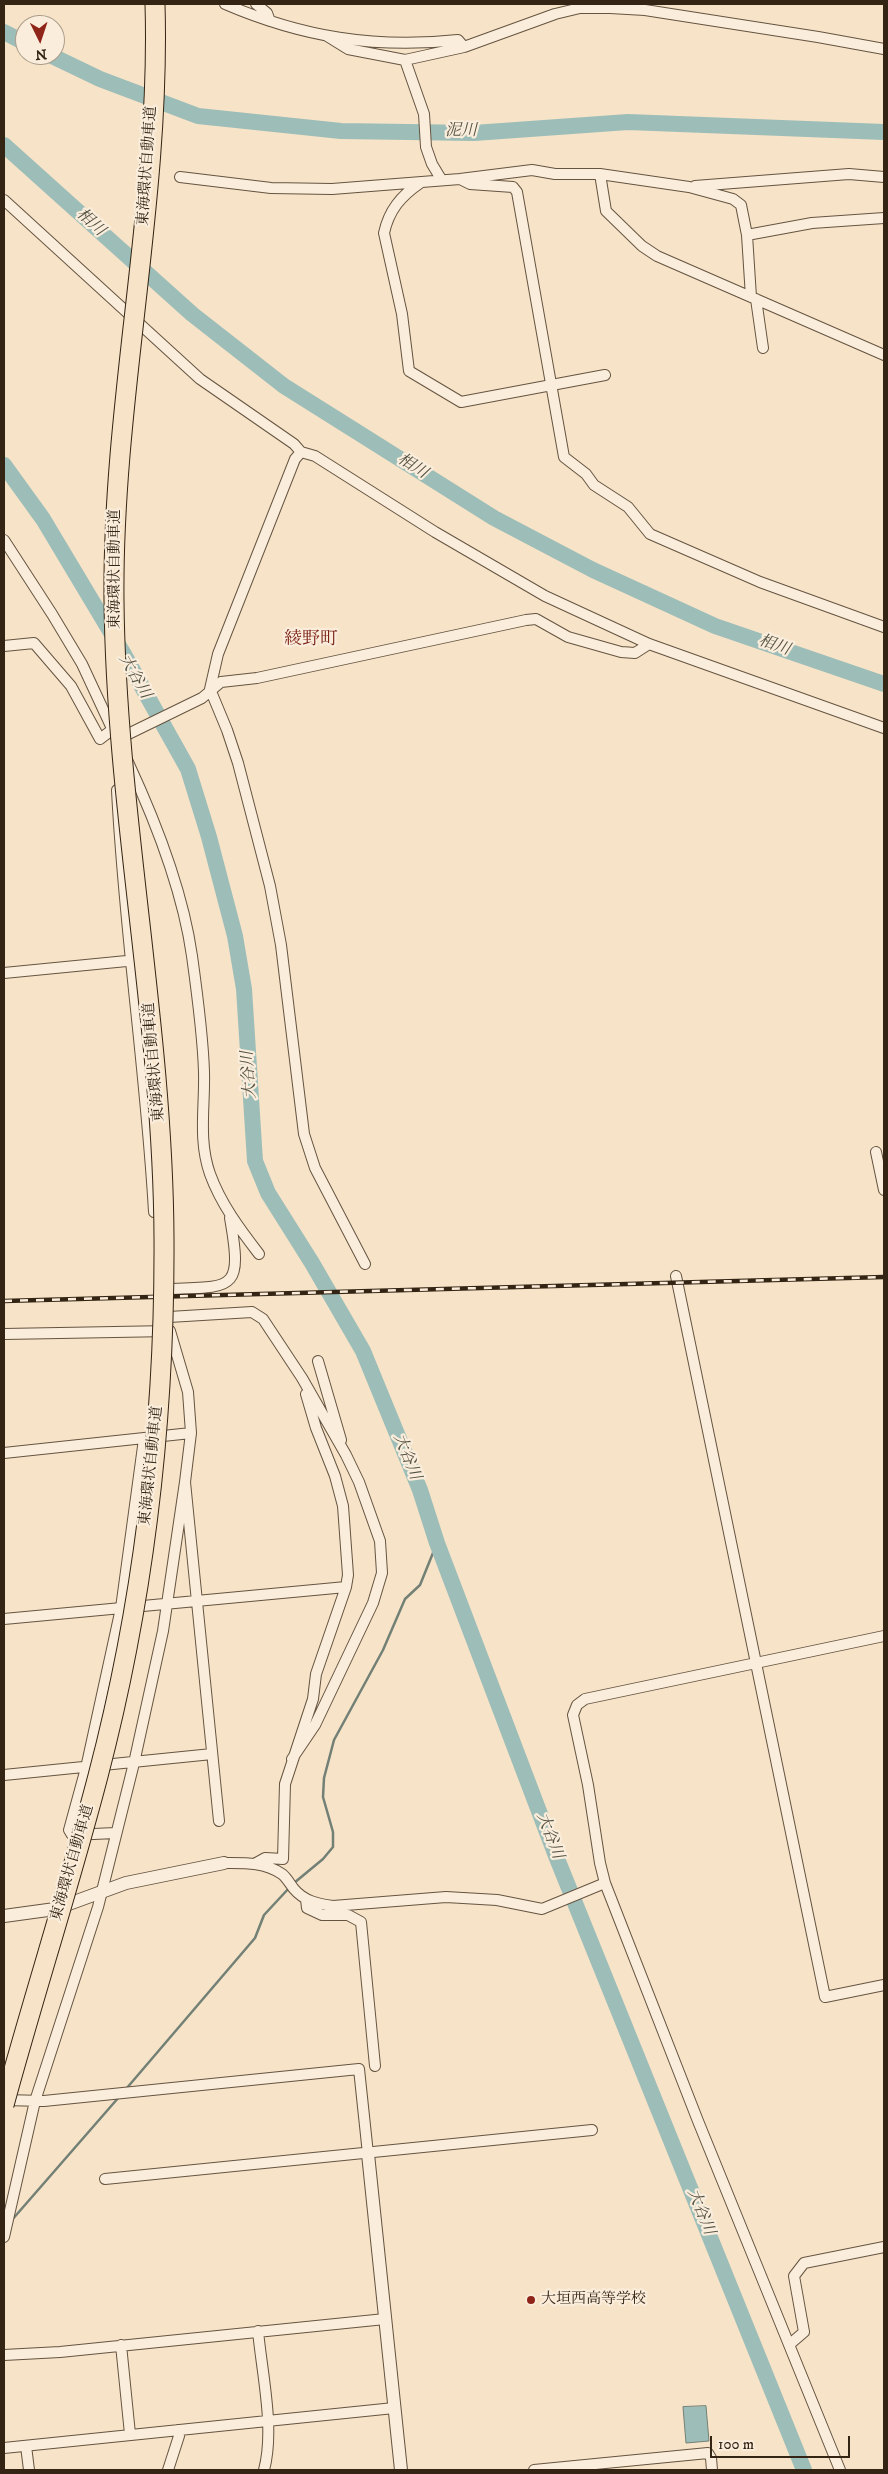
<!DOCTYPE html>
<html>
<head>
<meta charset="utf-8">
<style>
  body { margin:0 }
  #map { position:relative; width:888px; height:2474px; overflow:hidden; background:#f7e3c8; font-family:"IM FELL DW Pica",serif }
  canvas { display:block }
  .frame { position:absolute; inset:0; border:5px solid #342413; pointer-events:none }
  .north { position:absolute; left:15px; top:15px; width:50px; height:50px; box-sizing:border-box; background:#faeddb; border:1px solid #ab9d8b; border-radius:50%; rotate:176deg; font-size:14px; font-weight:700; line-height:20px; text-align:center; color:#342413 }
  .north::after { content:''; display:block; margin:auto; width:18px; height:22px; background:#8f2418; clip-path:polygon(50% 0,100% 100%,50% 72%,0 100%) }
  .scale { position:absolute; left:710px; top:2436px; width:140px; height:22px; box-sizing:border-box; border:2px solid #342413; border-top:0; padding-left:6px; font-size:15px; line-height:18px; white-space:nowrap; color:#342413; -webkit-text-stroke:4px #faeddb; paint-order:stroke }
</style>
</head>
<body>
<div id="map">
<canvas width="888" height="2474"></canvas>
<div class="frame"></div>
<div class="north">N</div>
<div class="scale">100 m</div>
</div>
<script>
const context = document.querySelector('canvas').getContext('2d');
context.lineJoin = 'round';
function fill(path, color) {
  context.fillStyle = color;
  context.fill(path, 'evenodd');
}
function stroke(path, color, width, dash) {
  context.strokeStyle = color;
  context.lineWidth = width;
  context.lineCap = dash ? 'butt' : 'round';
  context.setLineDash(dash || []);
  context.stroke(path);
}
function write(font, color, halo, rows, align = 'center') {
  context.font = font + ' "IM FELL DW Pica","Noto Serif JP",serif';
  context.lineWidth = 4.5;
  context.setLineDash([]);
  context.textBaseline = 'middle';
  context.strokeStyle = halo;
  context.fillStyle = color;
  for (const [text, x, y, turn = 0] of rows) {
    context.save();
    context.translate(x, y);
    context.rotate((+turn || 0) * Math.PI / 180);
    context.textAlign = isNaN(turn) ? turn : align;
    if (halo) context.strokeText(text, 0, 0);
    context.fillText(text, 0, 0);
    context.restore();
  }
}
const water = new Path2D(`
  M706,2406L709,2441L686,2443L683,2407Z`);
fill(water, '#9dbeb8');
stroke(water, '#738076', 1);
stroke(new Path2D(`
  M294,1883L323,1859L333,1847V1832L323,1797L324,1778L334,1740L383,1650L405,1599L420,1585L437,1543
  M126,2089L255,1938L264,1915L290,1887
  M11,2221L119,2097`), '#738076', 2.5);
stroke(new Path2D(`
  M4,32L25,43
  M50,55L100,79L198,116L341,131L474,133L628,122L884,132
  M4,145L192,314L284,386L494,518L593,570L715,626L884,684
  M4,465L43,519L122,651L188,769L209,837L235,936L244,989L255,1161L268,1193L312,1263L363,1351L420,1490L437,1543L556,1856L804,2470`), '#9dbeb8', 16);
const minor = new Path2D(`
  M225,4C302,37 375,49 458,40L464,47
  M256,4L267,13L270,21
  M327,36L348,49L405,60L464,47L555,14L580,8H610L645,10L818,37L884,49
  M405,60L424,114L426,147L432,164L441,179
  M600,174L606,211L642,246L657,256L884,355
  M180,177L271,188L332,189L460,179L532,170L555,174H600L689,187L733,199L741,205L747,235L751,297
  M460,179L470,184L513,187L517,192L564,457L586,474L594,485L628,507L650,534L760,582L884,627
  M420,183C401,196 389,210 384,233L402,314L409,371L461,402L605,375
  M695,186L849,174L884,177
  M4,200L200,379L294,444L301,452L315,456L435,532L545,596L649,644L884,728
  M747,235L812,223L884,218
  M756,299L763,348
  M301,452L295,459L218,654L210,689L227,730L238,763L270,886L281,945L304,1134L315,1168L365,1264
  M4,540L52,614L82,664L115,735
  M4,646L34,643L71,686L100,739L113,729
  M118,739L202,698L221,682L257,678L526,620L536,619L568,637L621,652L635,653L649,644
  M128,762C155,820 183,892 192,956C197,992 203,1036 204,1072C205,1107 198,1140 210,1174C221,1204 239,1228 259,1254
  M117,790C124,931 146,1071 154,1212
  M4,973L137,960
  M876,1152L884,1190
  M676,1276L825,1997L884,1985
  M166,1293L165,1289C234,1287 243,1292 230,1218
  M169,1317L252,1312L263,1319L302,1378L346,1455L359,1482L380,1541L382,1573L373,1603L315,1725L292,1759
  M4,1334L170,1331L188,1392L191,1433L185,1482L219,1821
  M318,1361L341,1440
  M4,1453L191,1433
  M4,1619L346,1587
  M4,1775L212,1754
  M115,1833L72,1835L69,1830L86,1768L121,1608L144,1439
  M224,1863C245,1863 264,1862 282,1874C287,1878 290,1884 294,1889C304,1901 318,1904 333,1906L446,1897L497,1900L542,1909L605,1883
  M256,1863L265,1858L283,1859L285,1784L313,1699L316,1674L346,1587L348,1575L343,1506L335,1476L316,1428L306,1394
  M306,1899L307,1908L322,1915H348L361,1922L375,2066
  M4,2100L44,2101L359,2069L368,2154
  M105,2179L592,2130
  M4,2237L35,2101L98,1907L134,1763L163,1631L185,1482
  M258,2331C262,2374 275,2429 264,2470
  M790,2344L804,2332L794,2276L804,2263L884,2247
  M121,2345L130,2434
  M4,2355L60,2352L385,2319
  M26,2446L29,2470
  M4,2448L394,2408
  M168,2470L179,2436L178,2430
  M534,2470L708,2453L711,2458L712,2470
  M840,2470L698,2121L605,1883L600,1863L588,1785L573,1715L577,1705L585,1699L884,1636`);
const tertiary = new Path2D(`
  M4,1916L55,1909L126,1883L224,1863
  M368,2154L401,2470`);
stroke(minor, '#655440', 12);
stroke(tertiary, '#655440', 14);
stroke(minor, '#faeddb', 10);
stroke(tertiary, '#faeddb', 12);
const rail = new Path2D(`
  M4,1301L884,1277`);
stroke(rail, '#342413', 4.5);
stroke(rail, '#faeddb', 2.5, [8]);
const motorwayBridge = new Path2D(`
  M4,2105C34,1995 69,1887 98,1776C144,1601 165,1419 164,1238C163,1024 116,813 114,600C112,400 161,203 155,4`);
stroke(motorwayBridge, '#342413', 21, []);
stroke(motorwayBridge, '#f7e3c8', 19);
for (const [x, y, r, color] of [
  [531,2300,5,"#8f2418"]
]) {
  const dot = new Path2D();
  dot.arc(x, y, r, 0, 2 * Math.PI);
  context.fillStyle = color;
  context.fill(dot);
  stroke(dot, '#faeddb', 2);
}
write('15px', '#342413', '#faeddb', [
  ["東海環状自動車道",148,166,-86],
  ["東海環状自動車道",116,569,-90],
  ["東海環状自動車道",155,1062,-95],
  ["東海環状自動車道",152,1466,-84],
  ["東海環状自動車道",73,1863,-74]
]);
write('15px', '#342413', '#faeddb', [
  ["大垣西高等学校",541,2300]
], 'left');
write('italic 16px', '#545245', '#faeddb', [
  ["泥川",461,132],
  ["相川",90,223,42],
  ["相川",412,467,32],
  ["相川",774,646,19],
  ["大谷川",134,677,60],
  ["大谷川",250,1075,-94],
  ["大谷川",406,1457,68],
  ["大谷川",549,1836,69],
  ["大谷川",700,2212,68]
]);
write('18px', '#7a1f14', '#faeddb', [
  ["綾野町",311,640]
]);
</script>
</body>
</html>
